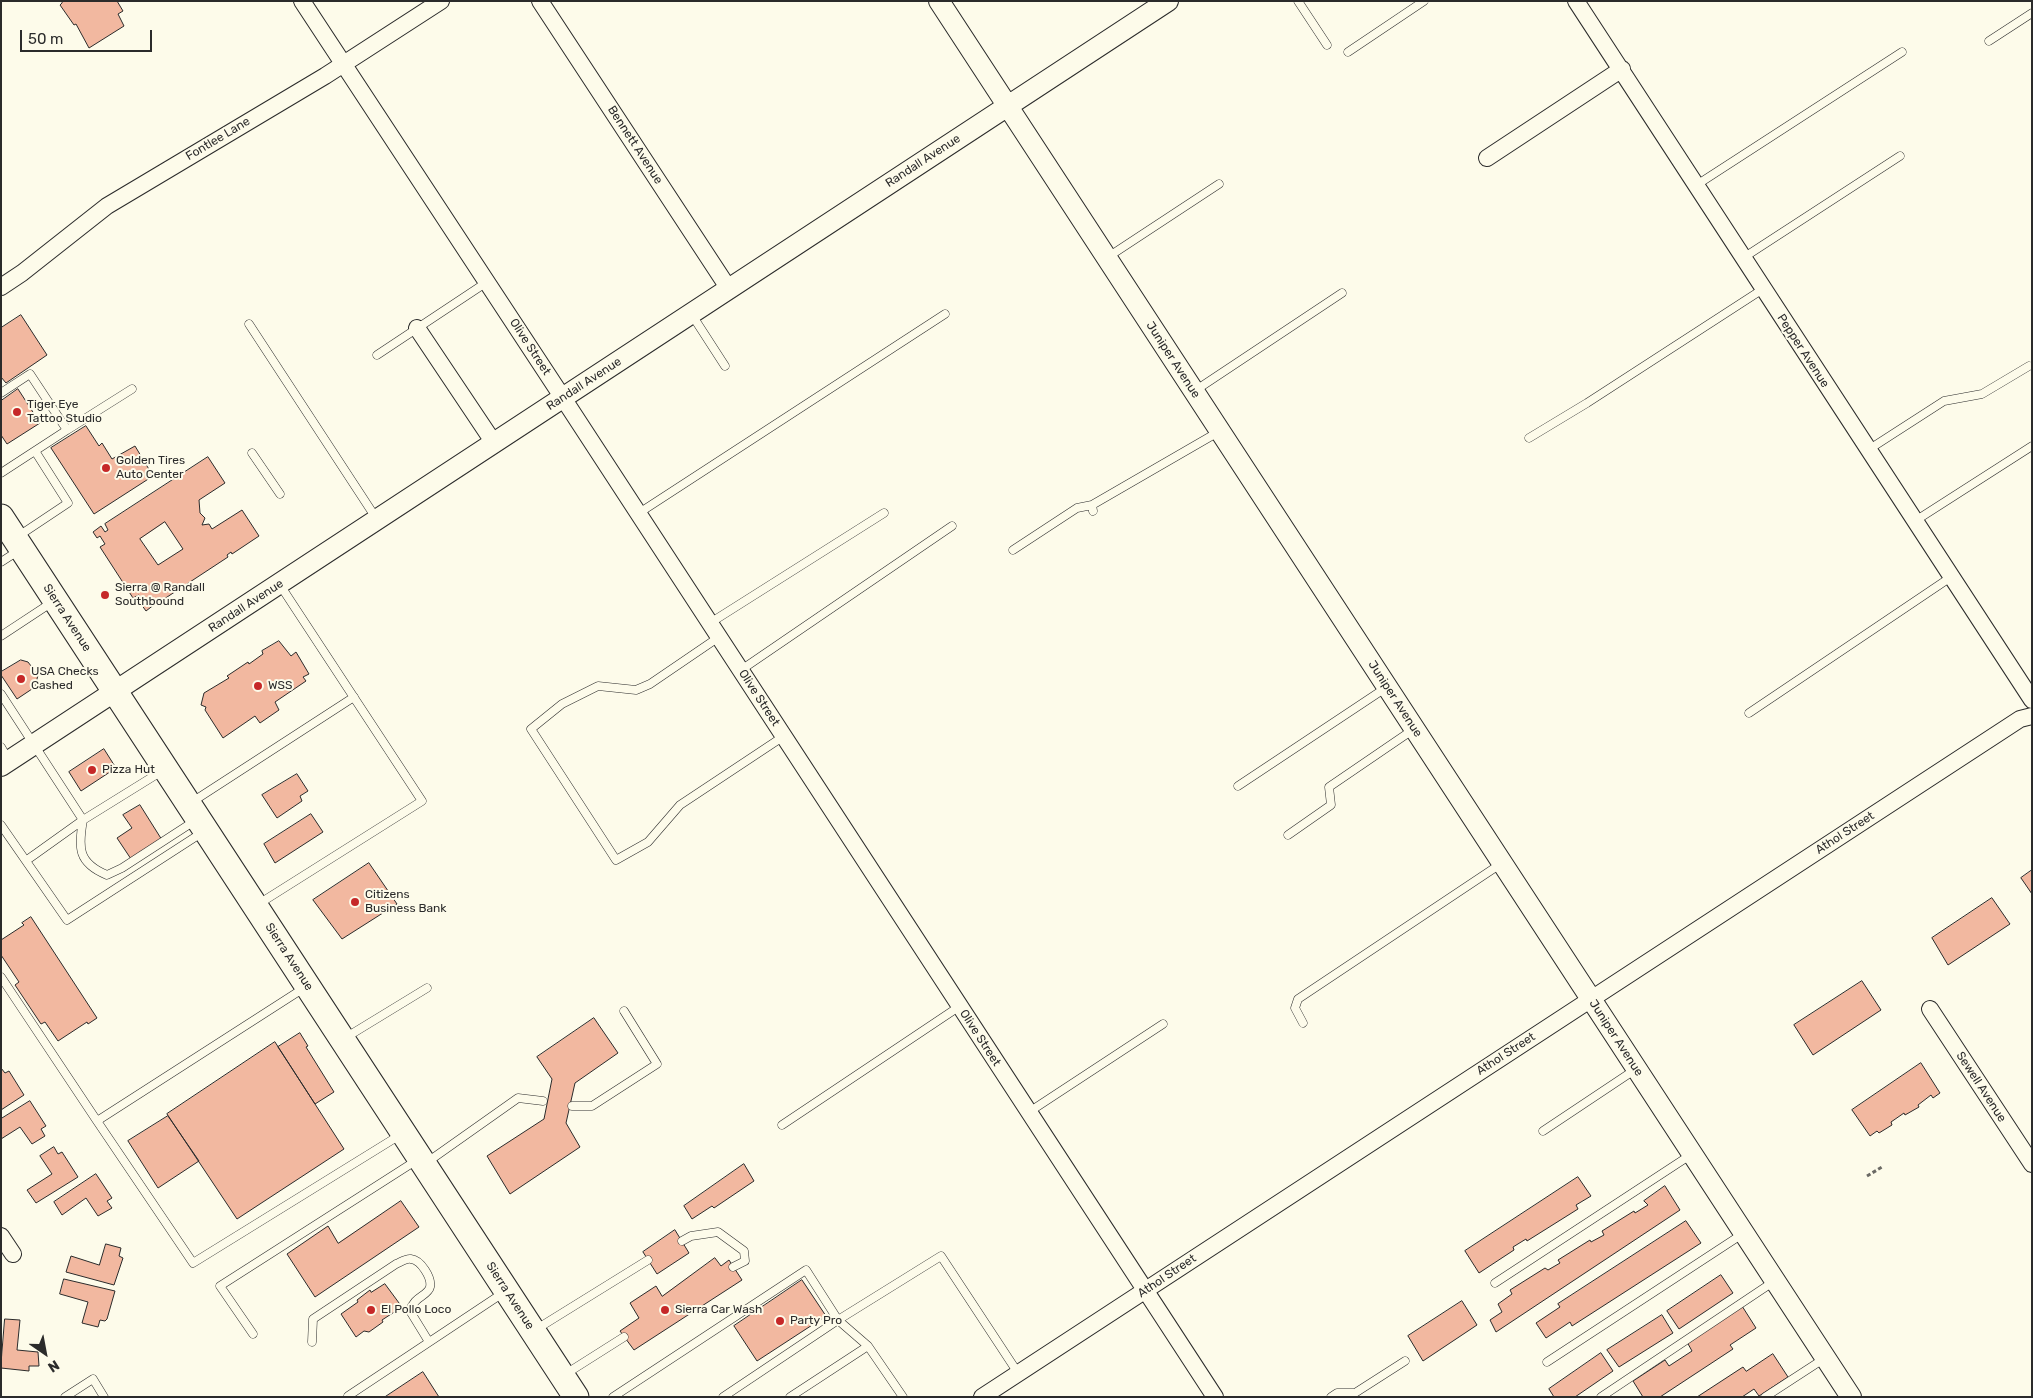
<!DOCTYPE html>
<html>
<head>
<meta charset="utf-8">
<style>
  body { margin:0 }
  #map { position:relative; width:2033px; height:1398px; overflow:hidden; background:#fdfbea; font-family:Rubik,sans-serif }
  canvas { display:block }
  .frame { position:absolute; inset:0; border:2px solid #2b2b2b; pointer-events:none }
  .north { position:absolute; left:20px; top:1328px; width:50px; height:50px; -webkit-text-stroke:4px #fdfbea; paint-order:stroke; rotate:147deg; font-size:14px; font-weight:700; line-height:20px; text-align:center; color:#2b2b2b }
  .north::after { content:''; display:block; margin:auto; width:18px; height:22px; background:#2b2b2b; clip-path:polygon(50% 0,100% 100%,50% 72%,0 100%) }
  .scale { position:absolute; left:20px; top:30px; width:132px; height:22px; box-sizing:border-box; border:2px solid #2b2b2b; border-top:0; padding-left:6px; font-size:15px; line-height:18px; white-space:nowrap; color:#2b2b2b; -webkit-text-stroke:4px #fdfbea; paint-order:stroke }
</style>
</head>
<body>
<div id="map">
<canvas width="2033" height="1398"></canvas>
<div class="frame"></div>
<div class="north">N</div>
<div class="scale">50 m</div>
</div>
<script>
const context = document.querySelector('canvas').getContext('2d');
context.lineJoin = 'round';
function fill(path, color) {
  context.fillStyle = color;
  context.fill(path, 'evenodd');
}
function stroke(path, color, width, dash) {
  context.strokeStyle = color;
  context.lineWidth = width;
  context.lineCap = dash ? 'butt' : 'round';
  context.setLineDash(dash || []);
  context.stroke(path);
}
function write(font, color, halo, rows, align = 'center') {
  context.font = font + ' Rubik,sans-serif';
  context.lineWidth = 4;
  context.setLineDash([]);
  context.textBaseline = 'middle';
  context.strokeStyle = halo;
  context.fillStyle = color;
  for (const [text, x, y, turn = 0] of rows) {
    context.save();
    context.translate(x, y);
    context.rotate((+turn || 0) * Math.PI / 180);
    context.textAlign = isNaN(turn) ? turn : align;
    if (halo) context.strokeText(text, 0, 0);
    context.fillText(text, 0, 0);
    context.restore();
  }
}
const building = new Path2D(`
  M61,1H117L123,11L118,14L124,26L89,48L76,24L74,25L60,5L62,3Z
  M21,315L47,355L6,383L1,377V328Z
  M18,389L40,423L7,444L1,435V401Z
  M86,426L99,446L102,443L112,459L135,446L153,476L94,514L51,448Z
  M208,457L225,483L199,500L200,513L205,518L202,525L209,524L212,529L242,510L259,536L232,554L231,552L227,555L228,557L161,601L159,598L153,601L155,604L146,611L141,604L144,602L139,595L133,598L100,547L105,544L100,536L97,538L93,532L101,526L105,532L108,530L105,524ZM165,522L183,549L158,565L140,539Z
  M279,641L291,656L296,652L309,674L303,677L306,681L275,702L279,710L260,723L255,716L223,738L205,710L206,707L201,705L204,693L229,678L227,676L248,662L249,664L263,654L262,651Z
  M21,660L28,662L38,675L35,687L17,699L1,675V672Z
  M104,749L116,768L81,791L69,772Z
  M297,774L308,791L300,796L302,801L277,818L262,795Z
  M140,805L162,840L131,859L117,838L132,828L123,815Z
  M311,814L323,832L275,863L264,844Z
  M369,863L397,904L342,939L313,900Z
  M2032,870V894L2021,878Z
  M1992,898L2010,924L1948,965L1932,938Z
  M31,917L97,1018L88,1024L87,1022L58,1041L45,1022L41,1024L15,985L19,982L1,955V940L24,925L22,923Z
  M1862,981L1881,1010L1813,1055L1794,1025Z
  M594,1018L618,1053L575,1083L566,1123L580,1147L510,1194L487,1156L544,1119L552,1079L537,1057Z
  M300,1033L308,1046L306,1047L334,1092L315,1104L278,1047Z
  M275,1042L344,1149L237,1219L167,1114Z
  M1921,1063L1940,1093L1933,1098L1931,1095L1918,1105L1919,1107L1905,1115L1904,1113L1891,1122L1892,1125L1879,1133L1877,1131L1870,1136L1852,1110Z
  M1,1068L5,1073L9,1071L24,1095L1,1110Z
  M30,1101L46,1126L41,1129L45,1136L32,1144L20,1127L1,1139V1119Z
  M168,1116L199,1161L158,1188L128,1141Z
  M54,1147L58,1154L62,1152L78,1177L36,1203L27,1190L52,1174L40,1156Z
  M744,1164L754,1181L714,1208L712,1206L692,1219L684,1206Z
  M96,1174L112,1198L107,1201L112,1208L98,1216L86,1198L62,1215L54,1202Z
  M1578,1177L1591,1196L1576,1205L1578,1209L1527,1241L1526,1239L1513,1247L1514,1250L1479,1273L1465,1251Z
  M1665,1186L1680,1210L1496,1332L1490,1320L1502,1312L1498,1304L1512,1294L1510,1290L1545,1268L1548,1270L1560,1263L1558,1260L1590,1240L1591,1242L1604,1235L1602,1231L1634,1211L1635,1213L1648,1205L1644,1201Z
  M401,1201L419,1227L315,1297L287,1254L328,1226L338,1243Z
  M1686,1221L1701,1243L1572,1326L1570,1322L1546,1338L1536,1323L1560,1307L1558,1304Z
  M675,1230L689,1253L657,1274L643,1252Z
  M106,1244L121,1248L119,1256L123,1258L114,1285L66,1272L71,1256L99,1265Z
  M715,1258L721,1266L729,1260L742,1280L634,1350L620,1331L639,1318L630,1303L656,1286L662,1296Z
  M1721,1275L1733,1293L1679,1329L1667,1311Z
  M64,1279L115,1291L107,1319L105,1321L100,1320L98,1327L82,1323L88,1302L60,1294Z
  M802,1280L826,1316L757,1361L734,1326Z
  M385,1284L402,1307L382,1320L383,1322L369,1332L364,1331L356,1337L341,1314L358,1302L357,1300L370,1290L371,1292Z
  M1462,1301L1477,1325L1423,1361L1408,1336Z
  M1742,1306L1756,1328L1730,1345L1733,1349L1660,1397H1643L1633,1381L1665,1360L1669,1366L1692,1351L1687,1342Z
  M1662,1315L1673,1333L1619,1367L1607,1350Z
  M5,1319L20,1320L17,1350L38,1352L39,1366H29V1371L1,1368Z
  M1601,1353L1613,1371L1575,1397H1554L1549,1389Z
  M1773,1354L1788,1377L1759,1396L1754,1389L1742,1397H1697L1743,1367L1746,1371Z
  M423,1372L439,1397H385Z`);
fill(building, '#f2b8a0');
stroke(building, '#2b2b2b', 1);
const service = new Path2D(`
  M1298,1L1327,45
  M1989,41L2032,13
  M1348,52L1424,1
  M1695,186L1902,52
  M1108,257L1219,184
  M1743,258L1900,156
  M692,315L725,366
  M249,324L376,518
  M377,355L487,282
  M1196,390L1342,293
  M1,393L30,374L67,430L1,473
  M67,430L132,389
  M1529,438L1587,403L1763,289
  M1868,450L1944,401L1982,394L2029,366
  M252,453L280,494
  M1093,511L1092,505L1220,431
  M639,513L945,314
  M1915,521L2032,446
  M17,537L68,503L35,451
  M1013,550L1077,508L1092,505
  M1,562L18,551
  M710,623L884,513
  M1,636L54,601
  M719,637L650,684L636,690L598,686L562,704L531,729L616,860L648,842L680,805L784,736
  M741,670L952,526
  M1,694L83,820L162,771
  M1749,713L1951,577
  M1,747L8,759
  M1238,786L1387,687
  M192,802L354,697
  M83,820C78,848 78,863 107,875L122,868L196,820
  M1,825L67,920L203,832
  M1288,835L1331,805L1329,787L1414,729
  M27,860L83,820
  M257,905L422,801L280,585
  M1,977L97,1121L304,988
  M1303,1023L1295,1008L1298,999L1502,863
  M345,1038L427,988
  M572,1106H592L657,1064L624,1011
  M1029,1112L1163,1024
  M97,1121L193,1263L400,1135
  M782,1125L960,1006
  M1543,1131L1636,1069
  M426,1163L518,1098L543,1101
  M682,1241L691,1236L718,1232L744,1251L745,1261L733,1267
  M1495,1283L1692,1154
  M535,1330L648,1260
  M253,1334L220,1286L417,1160
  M312,1342L313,1319L396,1264C401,1262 406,1258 411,1259C421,1260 432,1278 430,1287C428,1296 414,1296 410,1311L429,1342
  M1547,1362L1744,1233
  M564,1375L624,1337
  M348,1396L503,1293
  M65,1397L93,1379L104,1397
  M613,1397L806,1270L838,1320L723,1397
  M790,1397L868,1346
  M903,1397L868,1346L838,1320L941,1256L1018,1373
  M1331,1397L1337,1393H1355L1405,1361
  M1601,1397L1773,1282
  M1765,1397L1825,1358`);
const minor = new Path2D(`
  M302,1L563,398L1215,1397
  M540,1L729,289
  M1576,1L2032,700
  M1487,158L1622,69
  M1,287L22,273L107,206L325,76L441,1
  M417,328L494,443
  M1930,1009L2032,1164
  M1,1236L13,1254
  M982,1397L2020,719L2032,716`);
const tertiary = new Path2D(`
  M939,1L1851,1397
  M1,766L1168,1`);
const primary = new Path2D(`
  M1,517L576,1397`);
stroke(service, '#2b2b2b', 9);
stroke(minor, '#2b2b2b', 18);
stroke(tertiary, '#2b2b2b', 22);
stroke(primary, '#2b2b2b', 27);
stroke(new Path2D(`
  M1867,1176L1882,1167`), '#6a6964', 3, [4, 2.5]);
stroke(service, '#fdfbea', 8);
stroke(minor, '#fdfbea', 16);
stroke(tertiary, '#fdfbea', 20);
stroke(primary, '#fdfbea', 25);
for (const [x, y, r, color] of [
  [17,412,5,"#c62828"],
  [106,468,5,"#c62828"],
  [105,595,5,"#c62828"],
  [21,679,5,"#c62828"],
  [258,686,5,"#c62828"],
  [92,770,5,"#c62828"],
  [355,902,5,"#c62828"],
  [371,1310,5,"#c62828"],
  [665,1310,5,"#c62828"],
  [780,1321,5,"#c62828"]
]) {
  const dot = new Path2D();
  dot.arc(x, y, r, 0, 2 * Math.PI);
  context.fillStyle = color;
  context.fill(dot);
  stroke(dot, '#fdfbea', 2);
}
write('12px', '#2b2b2b', '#fdfbea', [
  ["Fontlee Lane",218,139,-31],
  ["Bennett Avenue",635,145,57],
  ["Randall Avenue",923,161,-33],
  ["Olive Street",530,347,57],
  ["Pepper Avenue",1803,351,57],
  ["Juniper Avenue",1173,360,57],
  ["Randall Avenue",584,384,-33],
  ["Randall Avenue",246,606,-33],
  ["Sierra Avenue",67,618,57],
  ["Olive Street",759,698,57],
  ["Juniper Avenue",1395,699,57],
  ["Athol Street",1845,833,-33],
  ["Sierra Avenue",289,957,57],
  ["Olive Street",980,1038,57],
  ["Juniper Avenue",1616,1038,57],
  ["Athol Street",1506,1054,-33],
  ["Sewell Avenue",1981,1087,57],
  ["Athol Street",1167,1276,-34],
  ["Sierra Avenue",510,1296,57]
]);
write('12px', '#2b2b2b', '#fdfbea', [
  ["Tiger Eye",27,405],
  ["Tattoo Studio",27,419],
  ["Golden Tires",116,461],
  ["Auto Center",116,475],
  ["Sierra @ Randall",115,588],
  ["Southbound",115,602],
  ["USA Checks",31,672],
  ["Cashed",31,686],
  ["WSS",268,686],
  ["Pizza Hut",102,770],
  ["Citizens",365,895],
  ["Business Bank",365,909],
  ["El Pollo Loco",381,1310],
  ["Sierra Car Wash",675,1310],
  ["Party Pro",790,1321]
], 'left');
</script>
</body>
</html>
